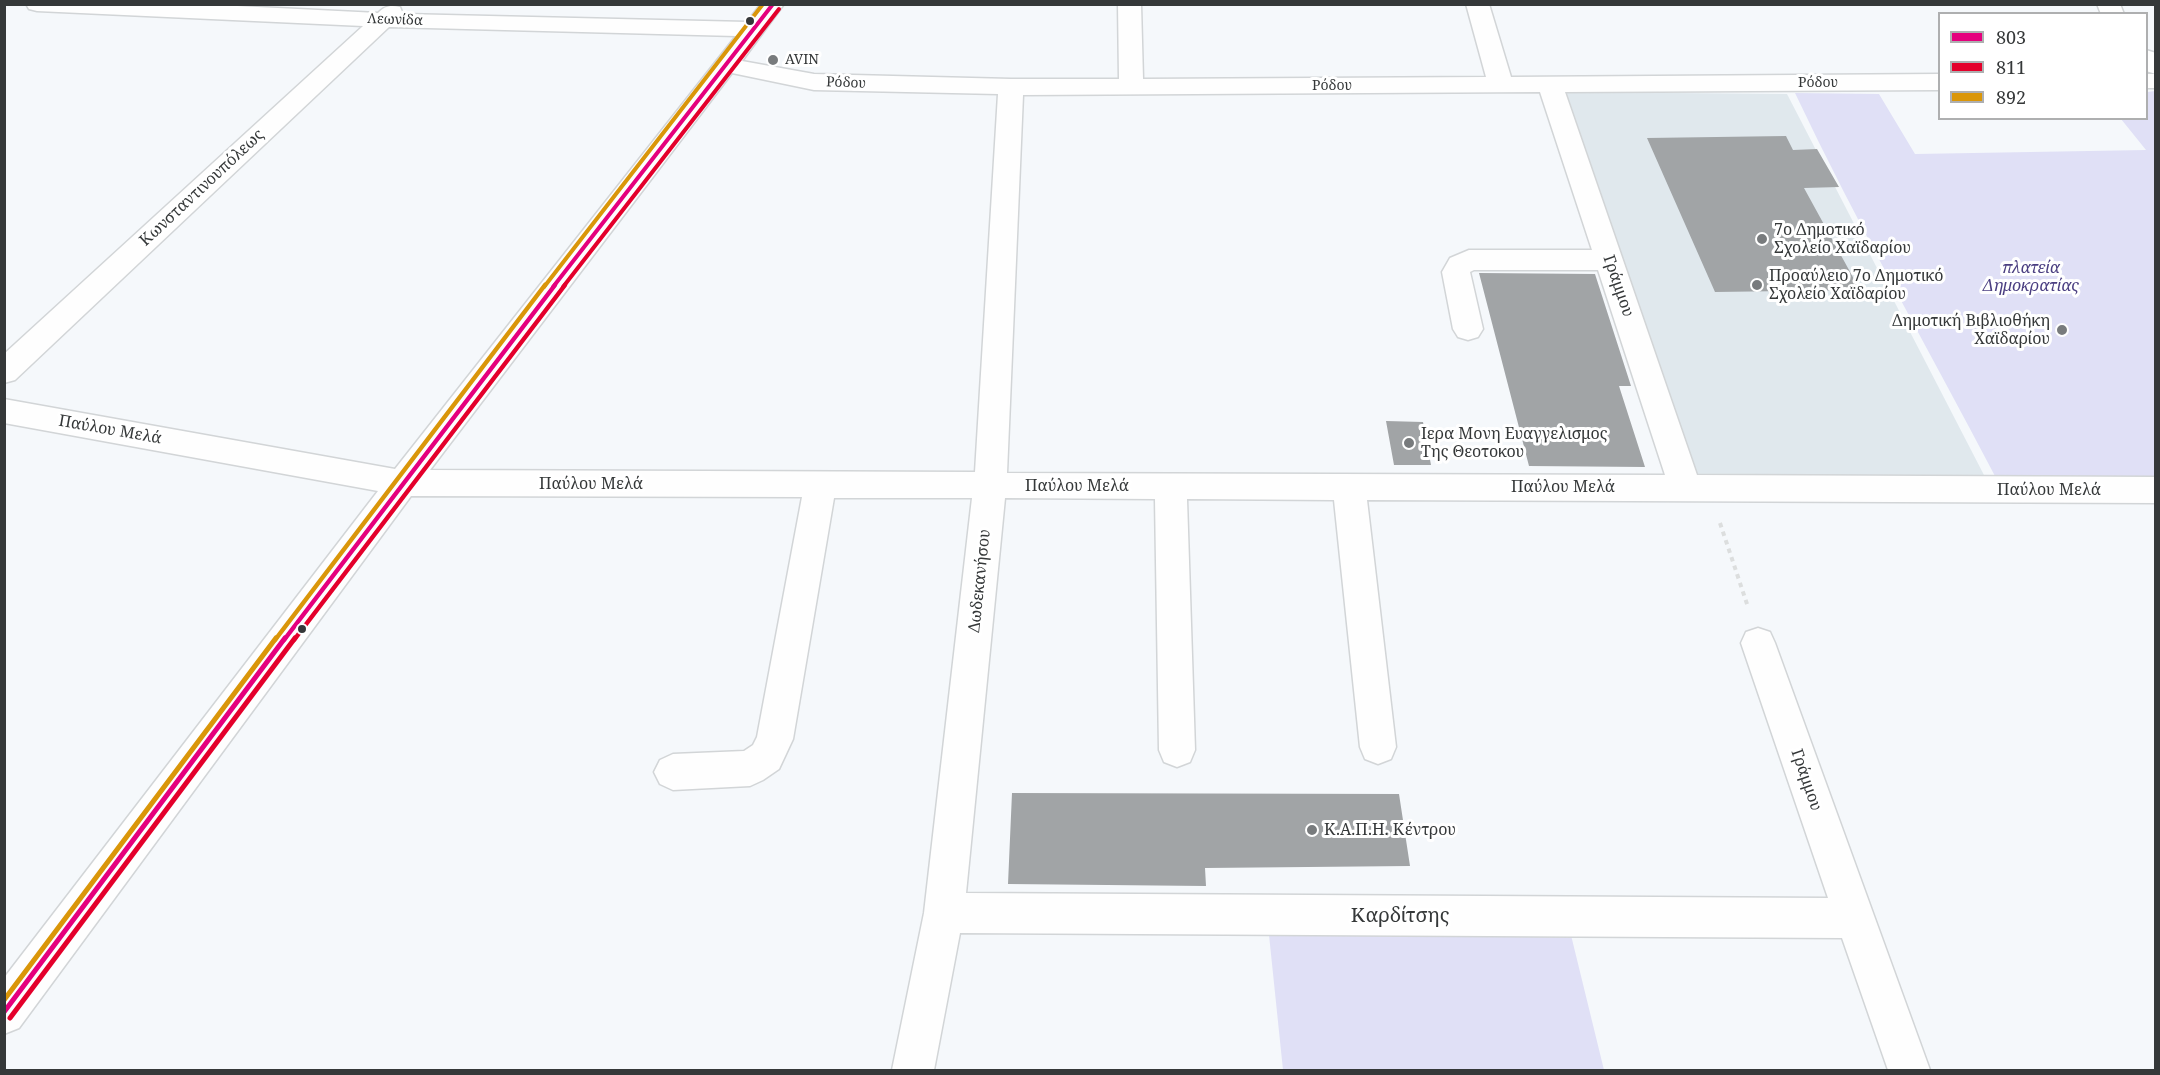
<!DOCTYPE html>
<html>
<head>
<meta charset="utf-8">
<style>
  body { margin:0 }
  #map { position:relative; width:2160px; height:1075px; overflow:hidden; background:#f5f8fb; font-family:"Noto Serif",serif }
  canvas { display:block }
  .frame { position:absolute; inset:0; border:6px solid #353839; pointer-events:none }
  .legend { position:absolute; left:1938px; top:12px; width:210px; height:108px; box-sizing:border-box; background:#fff; border:2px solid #aeafb0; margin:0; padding:8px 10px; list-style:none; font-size:18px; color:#353839 }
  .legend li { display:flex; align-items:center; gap:12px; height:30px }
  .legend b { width:30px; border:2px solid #aeafb0 }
</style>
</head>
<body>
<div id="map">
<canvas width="2160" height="1075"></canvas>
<div class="frame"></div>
<ul class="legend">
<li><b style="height:8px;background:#e5007d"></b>803</li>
<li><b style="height:8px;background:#e4002b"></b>811</li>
<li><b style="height:8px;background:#da9609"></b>892</li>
</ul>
</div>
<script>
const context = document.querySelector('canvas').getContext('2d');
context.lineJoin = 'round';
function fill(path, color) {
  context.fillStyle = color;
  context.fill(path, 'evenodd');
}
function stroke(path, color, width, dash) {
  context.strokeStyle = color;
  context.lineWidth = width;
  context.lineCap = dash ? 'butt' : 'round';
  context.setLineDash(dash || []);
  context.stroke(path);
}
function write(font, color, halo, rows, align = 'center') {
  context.font = font + ' "Noto Serif",serif';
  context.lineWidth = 6;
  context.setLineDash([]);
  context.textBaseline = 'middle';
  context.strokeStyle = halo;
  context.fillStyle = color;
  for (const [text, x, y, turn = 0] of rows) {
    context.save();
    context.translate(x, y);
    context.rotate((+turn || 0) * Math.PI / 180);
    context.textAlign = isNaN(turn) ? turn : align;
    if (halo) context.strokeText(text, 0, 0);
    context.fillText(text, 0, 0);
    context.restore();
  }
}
fill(new Path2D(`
  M1563,92L1787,94L1985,477H1692Z`), '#e0e8ed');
fill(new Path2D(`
  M2155,91V477L1996,478C1929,350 1857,224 1795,93L1879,94L1915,154L2146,150L2121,119L2146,118L2147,92Z
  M1570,931L1604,1070H1283L1269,935Z`), '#e0e0f6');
fill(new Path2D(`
  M1786,136L1793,150L1817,149L1839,187L1804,188L1860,290L1715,292L1647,138Z
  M1479,273L1595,274L1631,386H1619L1645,467L1529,466Z
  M1386,421L1423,422L1431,465H1394Z
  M1012,793L1399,794L1410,866L1205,868L1206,886L1008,884Z`), '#a1a4a6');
const minor = new Path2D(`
  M26,4H197L378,13C385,6 390,5 400,7L403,14L747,22L761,4H784L742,61L814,74L1011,79H1119L1118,4H1141L1143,79L1486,77L1466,4H1489L1511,77L1940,74V90L1565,92L1697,475L2156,477V503L1367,500L1396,747L1391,759L1378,764L1365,759L1360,747L1334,500L1187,499L1195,750L1190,762L1177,767L1164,762L1159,750L1155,499L1005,498L966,893L1828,898L1741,643L1746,632L1758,628L1770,632L1775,643L1930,1070H1888L1842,938L960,933L934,1070H892L924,913L972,498H834L793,739L779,769L763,780L750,786L673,790L660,784L654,772L660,760L673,754L744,751L753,745L757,737L802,497L411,496L19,1028L4,1034V978L378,491L4,423V399L395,469L736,36L389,27L15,380L4,383V354L363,26L37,11L29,9ZM732,73L814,90L998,94L975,472L430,470ZM1540,92L1592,250H1469L1450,258L1442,272L1453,329L1458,337L1468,340L1478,337L1483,329L1470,272L1474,270H1598L1665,475L1007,473L1023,95Z
  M2146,74H2156V88H2146Z`);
const major = new Path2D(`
  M2097,4H2120L2124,14H2101Z
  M2146,50L2156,53V74L2146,71Z`);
stroke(minor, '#d2d5d7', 3);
stroke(major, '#d2d5d7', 3);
stroke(new Path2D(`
  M1720,523L1748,607`), '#dcdede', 4, [4.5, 4.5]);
fill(minor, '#fefefe');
fill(major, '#fefefe');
stroke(new Path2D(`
  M553,287L773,4`), '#e5007d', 4);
stroke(new Path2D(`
  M284,640L555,285`), '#e5007d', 4.5);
stroke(new Path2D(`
  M4,1012L285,638`), '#e5007d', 5);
stroke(new Path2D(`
  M563,287L779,9`), '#e4002b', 4);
stroke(new Path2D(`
  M294,640L565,285`), '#e4002b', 4.5);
stroke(new Path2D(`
  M10,1018L295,638`), '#e4002b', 5);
stroke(new Path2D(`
  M544,287L763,4`), '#da9609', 4);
stroke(new Path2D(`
  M275,640L545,285`), '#da9609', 4.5);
stroke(new Path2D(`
  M4,1000L276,638`), '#da9609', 5);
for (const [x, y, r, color] of [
  [750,21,5,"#353839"],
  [773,60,6,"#787b7d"],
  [1762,239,6,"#787b7d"],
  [1757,285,6,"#787b7d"],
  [2062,330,6,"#787b7d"],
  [1409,443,6,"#787b7d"],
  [302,629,5,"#353839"],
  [1312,830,6,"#787b7d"]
]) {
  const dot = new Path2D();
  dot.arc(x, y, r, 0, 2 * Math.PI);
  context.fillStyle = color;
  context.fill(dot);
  stroke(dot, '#fff', 2);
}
write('14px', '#353839', '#fff', [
  ["Λεωνίδα",395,20,2],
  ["Ρόδου",846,83,2],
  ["Ρόδου",1818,83],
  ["Ρόδου",1332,86]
]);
write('14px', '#353839', '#fff', [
  ["AVIN",785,60]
], 'left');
write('16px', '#353839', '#fff', [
  ["Κωνσταντινουπόλεως",202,188,-43],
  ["Γράμμου",1618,286,71],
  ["Παύλου Μελά",110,430,10],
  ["Παύλου Μελά",591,484],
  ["Παύλου Μελά",1077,486],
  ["Παύλου Μελά",1563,487],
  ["Παύλου Μελά",2049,490],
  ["Δωδεκανήσου",980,581,-84],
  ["Γράμμου",1806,780,71]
]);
write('16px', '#353839', '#fff', [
  ["7ο Δημοτικό",1774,230],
  ["Σχολείο Χαϊδαρίου",1774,248],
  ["Προαύλειο 7ο Δημοτικό",1769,276],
  ["Σχολείο Χαϊδαρίου",1769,294],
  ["Δημοτική Βιβλιοθήκη",2050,321,"right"],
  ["Χαϊδαρίου",2050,339,"right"],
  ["Ιερα Μονη Ευαγγελισμος",1421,434],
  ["Της Θεοτοκου",1421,452],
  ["Κ.Α.Π.Η. Κέντρου",1324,830]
], 'left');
write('italic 16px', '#4a3e81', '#fff', [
  ["πλατεία",2031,268],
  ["Δημοκρατίας",2031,286]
]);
write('20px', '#353839', '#fff', [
  ["Καρδίτσης",1400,916]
]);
</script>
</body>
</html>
